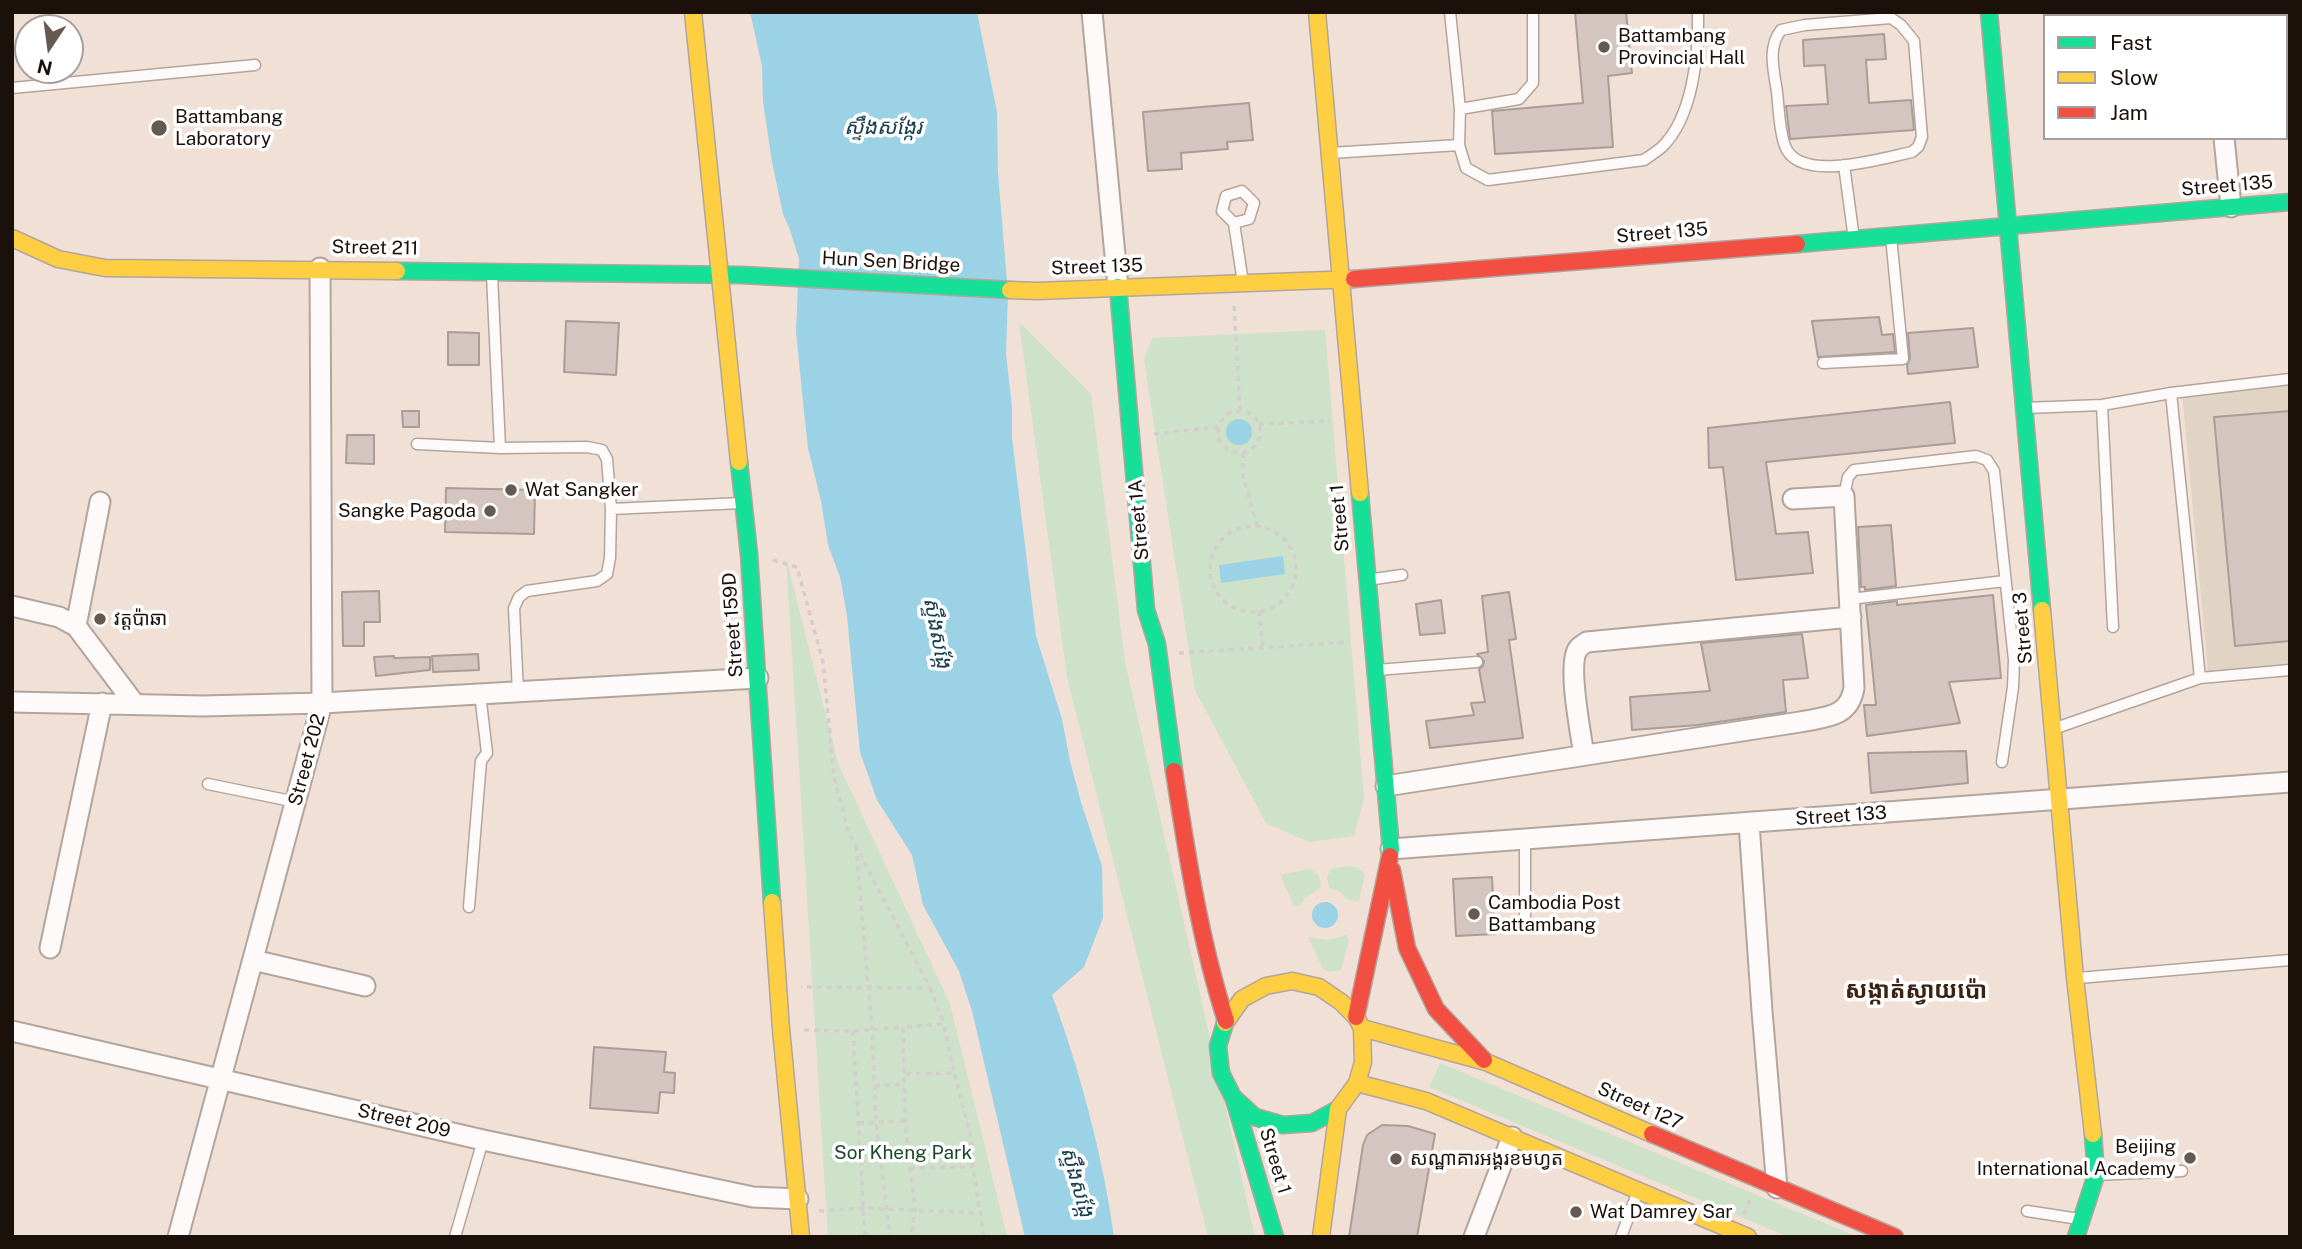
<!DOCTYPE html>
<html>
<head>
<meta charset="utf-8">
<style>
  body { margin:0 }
  #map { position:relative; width:2302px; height:1249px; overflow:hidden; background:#f1e0d6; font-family:"Public Sans",sans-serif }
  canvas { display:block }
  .frame { position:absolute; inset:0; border:14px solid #1b100a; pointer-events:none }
  .legend { position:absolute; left:2043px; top:14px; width:245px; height:126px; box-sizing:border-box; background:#fff; border:2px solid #a49f9d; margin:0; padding:9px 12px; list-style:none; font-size:21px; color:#1b100a }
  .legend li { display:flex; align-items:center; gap:14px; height:35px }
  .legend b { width:35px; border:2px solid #a49f9d }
  .north { position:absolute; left:14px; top:14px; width:70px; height:70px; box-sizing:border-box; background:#fff; border:2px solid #a49f9d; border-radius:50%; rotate:193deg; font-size:19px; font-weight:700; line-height:28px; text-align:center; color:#1b100a }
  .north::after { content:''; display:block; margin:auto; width:24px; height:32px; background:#665951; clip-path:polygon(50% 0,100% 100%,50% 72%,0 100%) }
</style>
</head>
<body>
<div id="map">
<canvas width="2302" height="1249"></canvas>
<div class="frame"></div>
<ul class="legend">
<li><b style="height:9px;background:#16e098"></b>Fast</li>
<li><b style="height:9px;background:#ffcf43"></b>Slow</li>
<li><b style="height:9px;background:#f24e42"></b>Jam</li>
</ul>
<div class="north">N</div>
</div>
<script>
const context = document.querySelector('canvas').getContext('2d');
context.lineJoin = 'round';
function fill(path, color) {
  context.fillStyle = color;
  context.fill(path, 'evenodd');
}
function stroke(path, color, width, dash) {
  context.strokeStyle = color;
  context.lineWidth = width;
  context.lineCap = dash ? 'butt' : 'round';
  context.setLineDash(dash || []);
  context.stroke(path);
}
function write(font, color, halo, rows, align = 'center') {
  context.font = font + ' "Public Sans","Noto Sans Khmer",sans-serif';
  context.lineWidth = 7;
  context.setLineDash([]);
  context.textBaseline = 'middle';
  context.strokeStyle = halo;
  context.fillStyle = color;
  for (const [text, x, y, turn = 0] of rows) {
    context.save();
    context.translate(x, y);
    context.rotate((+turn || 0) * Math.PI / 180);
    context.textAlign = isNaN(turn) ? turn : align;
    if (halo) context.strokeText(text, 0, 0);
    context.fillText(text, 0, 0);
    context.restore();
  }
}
fill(new Path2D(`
  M2290,383V666L2208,672L2182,393Z`), '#e2d4c5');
fill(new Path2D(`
  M1019,322L1091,394L1125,662L1255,1237H1208L1067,677Z
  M1325,330L1364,799L1354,836L1309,842L1266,823L1195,690L1144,360L1152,338Z
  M786,558L838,763L950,1004L1007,1237H828Z
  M1346,866L1357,867L1365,874L1359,901L1348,900L1340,892L1329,888L1327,877L1331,869Z
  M1310,869L1319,876L1321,887L1304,899L1300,906H1294L1281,877L1283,874Z
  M1346,935L1349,940L1341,970L1330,972L1323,969L1308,937L1328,940Z
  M1440,1063L1858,1237H1789L1429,1087Z`), '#cee1c9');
fill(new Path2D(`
  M750,12H977L997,112L998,173L1008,294L1006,354L1012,407V437L1036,636L1062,719L1070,761L1081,802L1102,866L1103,918L1084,967L1052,995C1080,1071 1103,1156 1114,1237H1025L972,1011L959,971L923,905L912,855L877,800L860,752L847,616L840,577L828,545L821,501L808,448L804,412L796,332L799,259L790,230L783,214L772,162L763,102L762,66Z
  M1226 432a13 13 0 1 1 26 0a13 13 0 1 1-26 0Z
  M1283,556L1285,574L1221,583L1219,565Z
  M1312 915a13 13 0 1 1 26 0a13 13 0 1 1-26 0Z`), '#9cd2e6');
const building = new Path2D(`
  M1575,12H1626L1632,73L1608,76L1613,147L1495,154L1492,111L1583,103Z
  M1884,34L1886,59L1866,60L1869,103L1911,100L1914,130L1790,139L1786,106L1828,104L1825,65L1804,66L1803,40Z
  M1249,103L1253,140L1227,142L1228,149L1181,153L1182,169L1148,171L1143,112Z
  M1879,317L1882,335L1893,334L1895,352L1818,357L1812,321Z
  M566,321L619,323L616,375L564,372Z
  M1973,328L1978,367L1908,374L1907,365L1910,358L1908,333Z
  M448,332L479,333V365H448Z
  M1950,402L1955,443L1766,462L1776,534L1808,532L1813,573L1736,580L1723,467L1709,468L1708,428Z
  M402,411H419V427H403Z
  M2290,411V641L2235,646L2214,417Z
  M347,435H374V464L346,463Z
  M446,488L535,490L534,534L445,532Z
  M1891,525L1896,586L1865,590V587H1861L1858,527Z
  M379,591L380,622H364V646H343L342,592Z
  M1509,592L1516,639L1509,640L1523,738L1430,748L1426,721L1474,715L1471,703L1485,702L1479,669L1483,666L1484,661L1477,654L1488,652L1482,596Z
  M1993,595L2001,678L1949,682L1960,723L1867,736L1864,705H1876L1866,605L1897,601V605Z
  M1441,600L1445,633L1420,635L1416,604Z
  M1802,634L1808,678L1783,680L1786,712L1698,725L1632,730L1630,697L1710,691L1701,643Z
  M478,654L479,670L433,672L432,656Z
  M394,656V658L430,657V670L376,676L374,657Z
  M1966,751L1968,783L1871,793L1868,753Z
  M1492,877L1495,934L1456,936L1453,879Z
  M594,1047L666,1052L664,1072L675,1073L674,1093L660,1092L658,1113L590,1108Z
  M1382,1125L1408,1126L1435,1134L1417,1237H1349L1363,1145L1367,1135Z`);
fill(building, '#d4c5c0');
stroke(building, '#aa9c97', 2);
const lane = new Path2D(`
  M1450,12L1460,109L1459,145L1466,168L1488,180L1644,160C1650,156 1656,152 1662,147C1693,117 1699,53 1698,12
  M1891,18L1901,25L1914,41L1922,137L1918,147L1912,152C1883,158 1799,184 1785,146C1779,130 1779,109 1777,92C1774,71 1767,48 1781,30L1805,25Z
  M12,88L255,65
  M1460,109L1519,99L1533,83V12
  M1330,153L1459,145
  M1844,165L1854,239
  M1234,223L1249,219L1254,203L1242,191L1226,196L1222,211L1234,223L1243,283
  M492,275L500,448
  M1823,363L1903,359L1891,237
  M2171,393L2200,678
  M2102,405L2113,627
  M2025,408L2102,405L2171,393L2290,379
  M417,444L500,448L587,447L602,450L607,459L611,509L742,503
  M1844,496L1848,477L1854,470L1976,456L1987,460L1994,471L2014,660L2013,687L2002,762
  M1367,580L1402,575
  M1850,599L2005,581
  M1377,670L1477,662
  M518,692L514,608L519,597L527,591L597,581L607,574L610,558L611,509
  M2053,729L2200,678L2290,670
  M208,784L296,802
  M1525,839V926
  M469,907L481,761L487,753L480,694
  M2078,978L2290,960
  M2096,1175L2182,1171
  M2027,1211L2079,1219
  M455,1237L483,1140
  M1621,1237L1638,1191`);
const street = new Path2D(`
  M1092,12L1118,287
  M2213,12V16
  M2224,138L2231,207
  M12,606L59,617L76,626L134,703
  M76,626L100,502
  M12,702L203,706L322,703L758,678
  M1584,755C1581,735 1567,664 1578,649C1580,646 1584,644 1587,642L1851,617
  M1386,786L1800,722C1825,717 1849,718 1854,688L1844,496L1793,499
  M1749,823L1762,1011L1777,1188
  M1391,849L2290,782
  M50,948L102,703
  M253,960L365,986
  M12,1031L483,1140L753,1197L798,1199
  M178,1237L322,703L320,268
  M1474,1237L1512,1137`);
const fast = new Path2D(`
  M1989,12L2042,610
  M1797,244L2290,202
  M397,271L742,275L1010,290
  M1118,287L1146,610L1157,644L1174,771
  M739,462L749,554L772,902
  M1360,493L1391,849L1390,856
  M1225,1023L1218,1046L1221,1073L1233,1097L1255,1117L1283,1125L1312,1123L1338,1109
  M1234,1099L1275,1237
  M2076,1237L2096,1175L2093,1134`);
const slow = new Path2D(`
  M693,12L739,462
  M1317,12L1360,493
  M12,238L58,259L105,268L397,271
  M1010,290L1037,291L1354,279
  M2042,610L2075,978L2093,1134
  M772,902L781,1029L801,1237
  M1225,1023L1242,999L1266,986L1292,981L1319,987L1341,1002L1356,1017L1362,1028L1363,1062L1357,1083L1338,1109L1321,1237
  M1362,1028L1486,1062L1652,1134
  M1357,1083L1426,1101L1748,1237`);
const jam = new Path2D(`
  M1354,279L1797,244
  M1174,771C1187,855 1200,940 1226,1021
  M1392,870L1407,948L1436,1009L1484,1060
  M1356,1017L1390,856
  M1652,1134L1895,1237`);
stroke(lane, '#b2a59d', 13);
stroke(street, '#b2a59d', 23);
stroke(fast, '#b2a59d', 19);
stroke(slow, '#b2a59d', 19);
stroke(jam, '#b2a59d', 19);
stroke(new Path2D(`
  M1234,306L1240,410
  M1218 432a21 21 0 1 1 42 0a21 21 0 1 1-42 0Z
  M1259,424L1330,421
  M1154,434L1218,427
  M1243,453V476L1257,525
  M1210 569a43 43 0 1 1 86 0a43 43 0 1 1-86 0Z
  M773,560L797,567L823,662L834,776L848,831L930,988L801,987
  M1259,611L1263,647
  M1179,653L1349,642
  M856,846L872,1028L876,1122L890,1237
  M930,988L944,1024
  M804,1030L853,1031L903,1027
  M853,1031L865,1237
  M906,1074L954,1073L944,1024L903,1027L905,1121L915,1209L911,1237
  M955,1074L972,1143L973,1167L984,1237
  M875,1086L905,1084
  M859,1123L905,1121
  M881,1158L909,1157
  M910,1168L973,1167
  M819,1211L863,1208L982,1213
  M1744,1214L1751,1198`), '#d3cecc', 3.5, [5, 5]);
stroke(lane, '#fdfaf9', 10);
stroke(street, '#fdfaf9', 19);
stroke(fast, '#16e098', 16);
stroke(slow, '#ffcf43', 16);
stroke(jam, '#f24e42', 16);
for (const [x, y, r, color] of [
  [1604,47,7,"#665951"],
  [159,128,9,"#665951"],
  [511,490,7,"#665951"],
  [490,511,7,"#665951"],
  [100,619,7,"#665951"],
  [1474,914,7,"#665951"],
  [2190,1158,7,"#665951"],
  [1396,1159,7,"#665951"],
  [1576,1212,7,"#665951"]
]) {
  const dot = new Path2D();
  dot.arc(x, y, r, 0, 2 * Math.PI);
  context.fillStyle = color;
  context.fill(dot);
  stroke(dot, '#fff', 2.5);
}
write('19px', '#1b100a', '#fff', [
  ["Battambang",1618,36],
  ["Provincial Hall",1618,58],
  ["Battambang",175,117],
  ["Laboratory",175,139],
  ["Wat Sangker",525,490],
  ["Sangke Pagoda",476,511,"right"],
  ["វត្តប៉ាឆា",114,619],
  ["Cambodia Post",1488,903],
  ["Battambang",1488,925],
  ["Beijing",2176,1147,"right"],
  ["International Academy",2176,1169,"right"],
  ["សណ្ឋាគារអង្គរខមហ្វត",1410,1159],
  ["Wat Damrey Sar",1590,1212]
], 'left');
write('19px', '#1b100a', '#fff', [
  ["Street 135",2227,186,-5],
  ["Street 135",1662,233,-5],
  ["Street 211",375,248,1],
  ["Hun Sen Bridge",891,262,3],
  ["Street 135",1097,267,-2],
  ["Street 1",1340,518,-95],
  ["Street 1A",1139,520,-95],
  ["Street 159D",733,625,-94],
  ["Street 3",2023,628,-95],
  ["Street 202",307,760,-75],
  ["Street 133",1841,816,-4],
  ["Street 127",1640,1106,24],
  ["Street 209",404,1121,13],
  ["Street 1",1275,1161,73]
]);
write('19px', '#19492a', '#fff', [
  ["Sor Kheng Park",903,1153]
]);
write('italic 21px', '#173f4d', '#fff', [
  ["ស្ទឹងសង្កែរ",883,128],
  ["ស្ទឹងសង្កែ",937,633,79],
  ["ស្ទឹងសង្កែ",1077,1182,74]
]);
write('bold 23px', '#3b2314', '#fff', [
  ["សង្កាត់ស្វាយប៉ោ",1916,991]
]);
</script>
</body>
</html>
